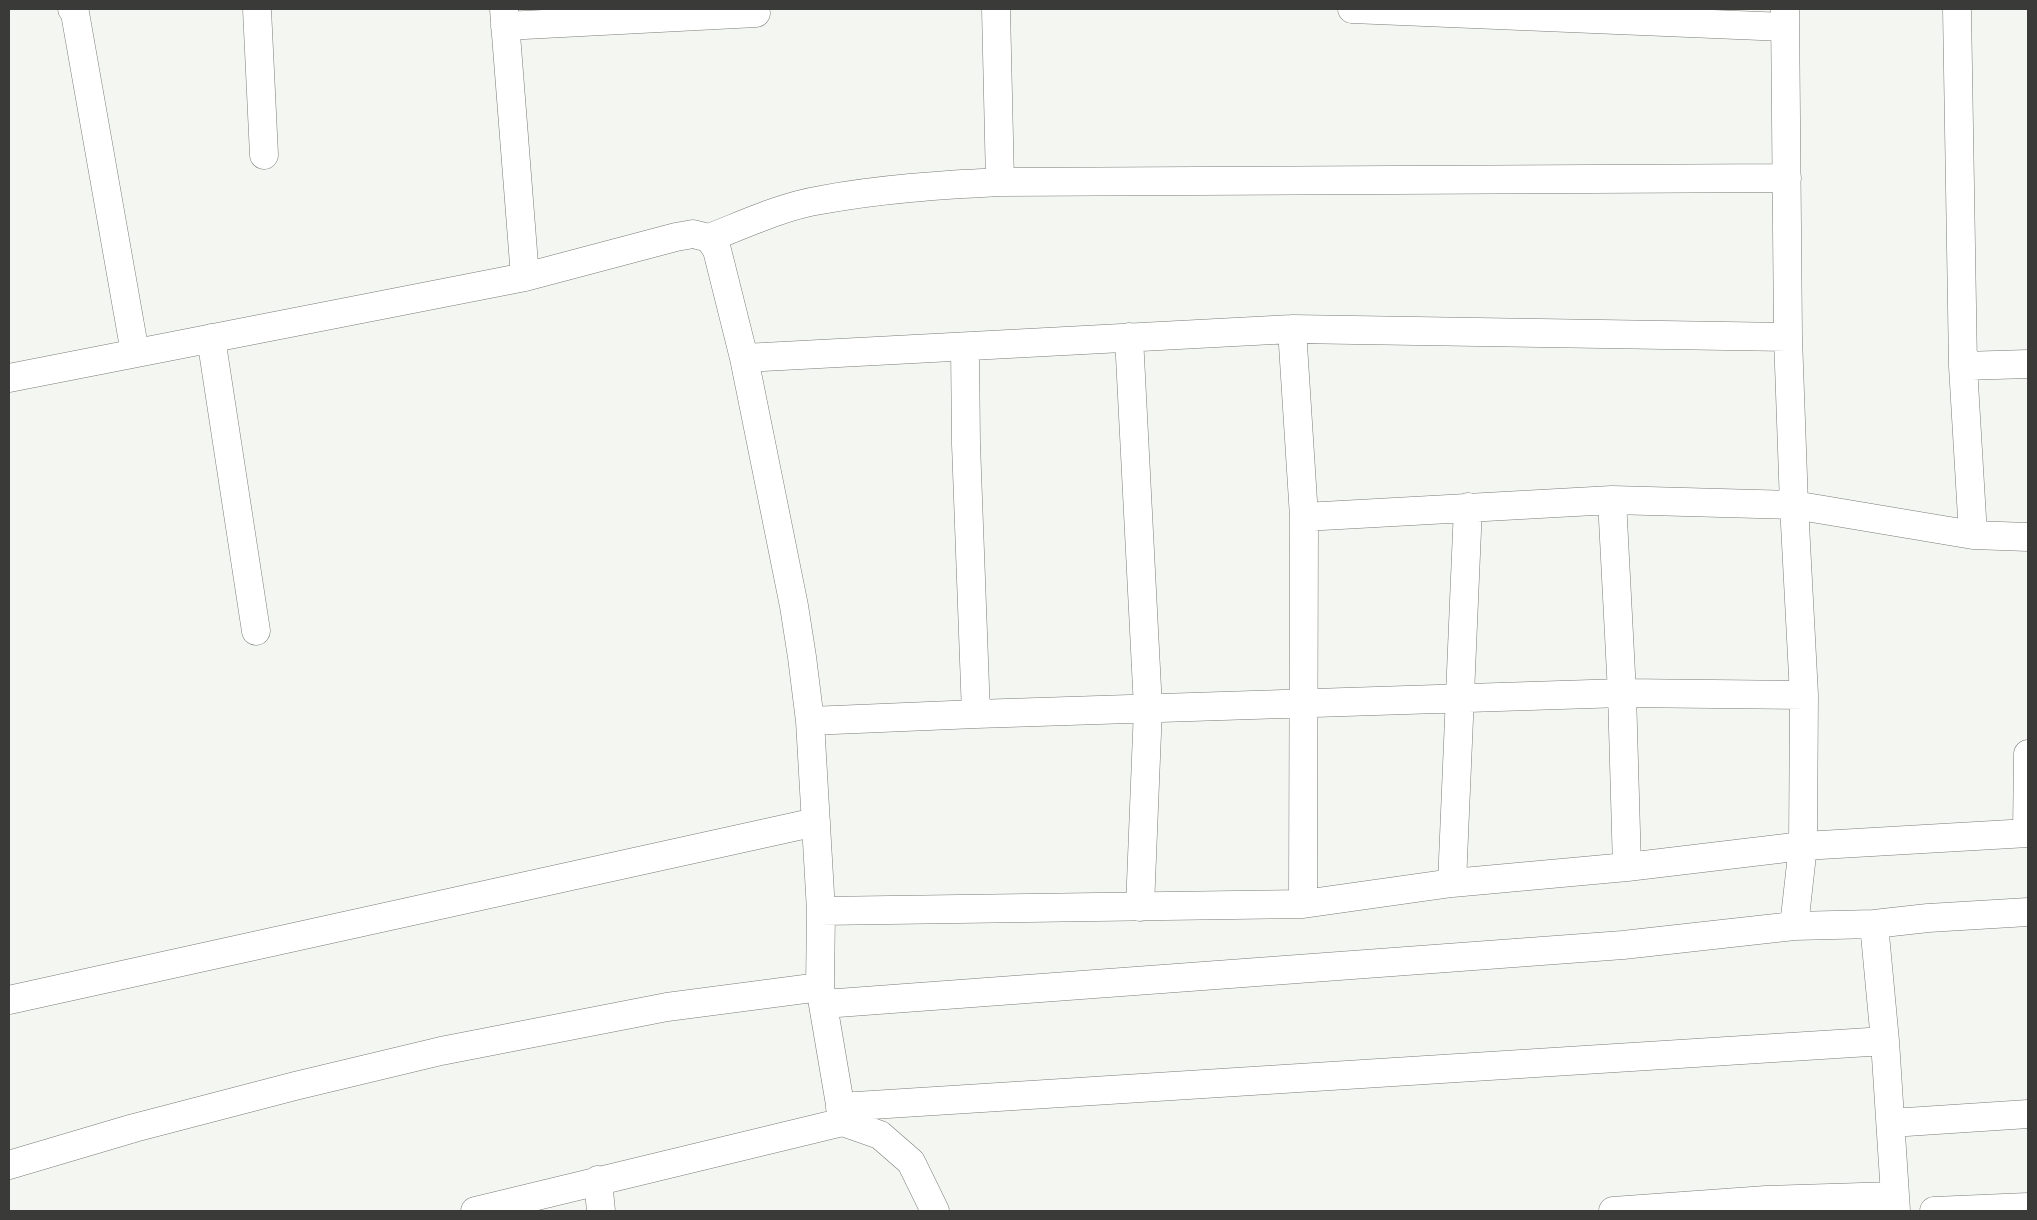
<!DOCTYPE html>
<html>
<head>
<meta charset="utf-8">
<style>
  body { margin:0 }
  #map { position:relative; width:2037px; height:1220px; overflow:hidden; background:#f3f6f1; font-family:Signika,sans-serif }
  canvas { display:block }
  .frame { position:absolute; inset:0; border:10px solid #3a3b39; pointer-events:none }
</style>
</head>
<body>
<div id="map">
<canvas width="2037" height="1220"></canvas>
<div class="frame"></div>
</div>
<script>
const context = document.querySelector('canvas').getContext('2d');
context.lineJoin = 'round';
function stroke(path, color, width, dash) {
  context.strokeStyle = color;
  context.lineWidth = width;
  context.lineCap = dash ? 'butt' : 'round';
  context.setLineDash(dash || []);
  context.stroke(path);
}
const minor = new Path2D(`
  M72,9L75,13L135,353
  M257,9L264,155
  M504,9L525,277
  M996,9L1000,182
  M1352,9L1785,27
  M1785,9L1788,337L1794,505L1804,695L1803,846L1794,926
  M1957,9L1963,366L1973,535
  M505,26L756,13
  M709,238C745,224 783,206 821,200C880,189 940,185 1000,182L1787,178
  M1292,329L1304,517L1303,904
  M1129,337L1148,708L1140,907
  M211,338L256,631
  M965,348L966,444L976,714
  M744,358L1292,329L1788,337
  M1963,366L2028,364
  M9,378L525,277L676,237L693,234L709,238L717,250L744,358L794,606L802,657L810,721L821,911L820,987L843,1122
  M1612,500L1622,693L1627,867
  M1304,517L1612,500L1794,505L1973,535L2028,537
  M810,721L976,714L1622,693L1804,695
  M2027,833L2028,754
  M1452,883L1468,507
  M821,911L1303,904L1452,883L1627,867L1803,846L2028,833
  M1874,924L1885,1041L1896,1211
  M9,1000L816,822
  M824,1004L1623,945L1794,926L1874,924L1928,918L2028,912
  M840,1107L1885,1041
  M1891,1123L2028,1114
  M9,1165L134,1128L295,1086L441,1051L667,1007L820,987
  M598,1180L601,1211
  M475,1211L843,1122L880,1135L911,1162L935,1211
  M1613,1211L1766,1200L1894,1196
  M1934,1211L2028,1207`);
stroke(minor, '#797c78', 29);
stroke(minor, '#fff', 28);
</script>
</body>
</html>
